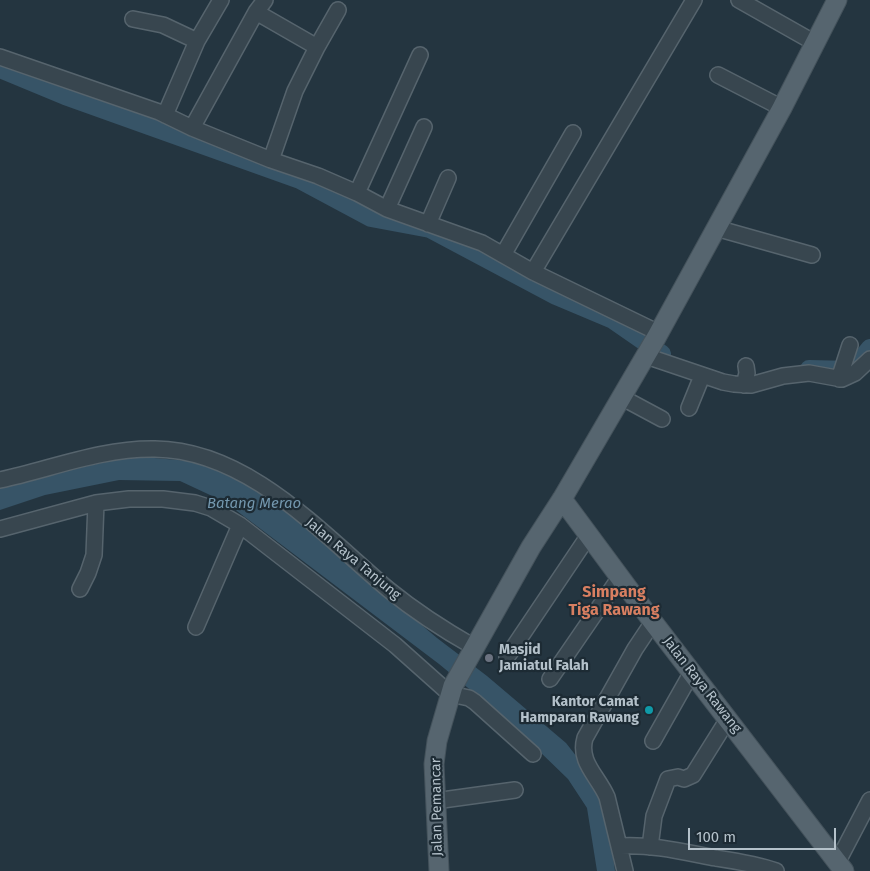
<!DOCTYPE html>
<html>
<head>
<meta charset="utf-8">
<style>
  body { margin:0 }
  #map { position:relative; width:870px; height:871px; overflow:hidden; background:#243540; font-family:"Fira Sans",sans-serif }
  canvas { display:block }
  .scale { position:absolute; left:688px; top:828px; width:148px; height:22px; box-sizing:border-box; border:2px solid #b4c1ca; border-top:0; padding-left:6px; font-size:15px; line-height:18px; white-space:nowrap; color:#b4c1ca; -webkit-text-stroke:4px #1d2b34; paint-order:stroke }
</style>
</head>
<body>
<div id="map">
<canvas width="870" height="871"></canvas>
<div class="scale">100 m</div>
</div>
<script>
const context = document.querySelector('canvas').getContext('2d');
context.lineJoin = 'round';
function fill(path, color) {
  context.fillStyle = color;
  context.fill(path, 'evenodd');
}
function stroke(path, color, width, dash) {
  context.strokeStyle = color;
  context.lineWidth = width;
  context.lineCap = dash ? 'butt' : 'round';
  context.setLineDash(dash || []);
  context.stroke(path);
}
function write(font, color, halo, rows, align = 'center') {
  context.font = font + ' "Fira Sans",sans-serif';
  context.lineWidth = 4.5;
  context.setLineDash([]);
  context.textBaseline = 'middle';
  context.strokeStyle = halo;
  context.fillStyle = color;
  for (const [text, x, y, turn = 0] of rows) {
    context.save();
    context.translate(x, y);
    context.rotate((+turn || 0) * Math.PI / 180);
    context.textAlign = isNaN(turn) ? turn : align;
    if (halo) context.strokeText(text, 0, 0);
    context.fillText(text, 0, 0);
    context.restore();
  }
}
fill(new Path2D(`
  M131,456L201,462L263,491L437,638L487,676L566,743L595,780L607,815L615,871H597L587,808L568,779L508,721L439,664L225,502L180,481L119,480L45,495L0,510V486Z`), '#375467');
stroke(new Path2D(`
  M0,69L65,96L300,180L371,218L430,229L556,296L613,320L662,354
  M809,369L852,370L870,348`), '#375467', 18);
const minor = new Path2D(`
  M265,0L256,12L317,47
  M739,0L815,43
  M133,19L163,25L197,41
  M0,57L159,112L192,128L271,160L318,176L357,193L387,209L482,243L533,272L659,333
  M718,75L782,108
  M165,115L197,41L221,0
  M192,128L256,12
  M271,160L295,91L317,47L338,10
  M357,193L420,55
  M387,209L424,127
  M428,224L448,178
  M716,228L812,255
  M503,255L573,133
  M533,272L694,0
  M646,356L723,382L734,384L751,385L783,376L809,373L842,379L855,373L870,359
  M839,379L850,345
  M744,385L747,373L746,366
  M621,397L662,419
  M689,408L702,376
  M0,480C51,469 102,448 155,449C249,450 323,535 389,590C416,612 444,630 474,647
  M0,529L96,503L129,499H163L195,503L211,508L240,525L395,645L450,694L469,698L475,702L533,754
  M80,589L88,573L94,555L96,503
  M196,627L240,525
  M507,657L589,535
  M550,679L620,577
  M653,741L692,672
  M435,801L515,790
  M620,846C651,844 684,852 716,858C736,861 757,864 776,871
  M650,847L654,816L668,779L678,777L684,779L693,775L728,719
  M837,863L870,800
  M625,871L607,797C598,776 578,762 585,738L635,649L653,622`);
const major = new Path2D(`
  M562,499L653,622L844,871
  M439,871L434,764L437,741L453,686L531,547L562,499L656,338L782,108L837,0`);
stroke(minor, '#56646d', 18);
stroke(major, '#44525b', 21);
stroke(minor, '#38464f', 15);
stroke(major, '#56656f', 19);
for (const [x, y, r, color] of [
  [489,658,5,"#6b7280"],
  [649,710,5,"#0f9aa8"]
]) {
  const dot = new Path2D();
  dot.arc(x, y, r, 0, 2 * Math.PI);
  context.fillStyle = color;
  context.fill(dot);
  stroke(dot, '#1d2b34', 2);
}
write('14px', '#b4c1ca', '#1d2b34', [
  ["Jalan Raya Tanjung",353,559,40],
  ["Jalan Raya Rawang",702,685,52],
  ["Jalan Pemancar",437,807,-91]
]);
write('bold 14px', '#b4c1ca', '#1d2b34', [
  ["Masjid",499,650],
  ["Jamiatul Falah",499,666],
  ["Kantor Camat",639,702,"right"],
  ["Hamparan Rawang",639,718,"right"]
], 'left');
write('italic 15px', '#7397ae', '#1d2b34', [
  ["Batang Merao",254,504]
]);
write('bold 16px', '#d87f61', '#1d2b34', [
  ["Simpang",614,593],
  ["Tiga Rawang",614,611]
]);
</script>
</body>
</html>
